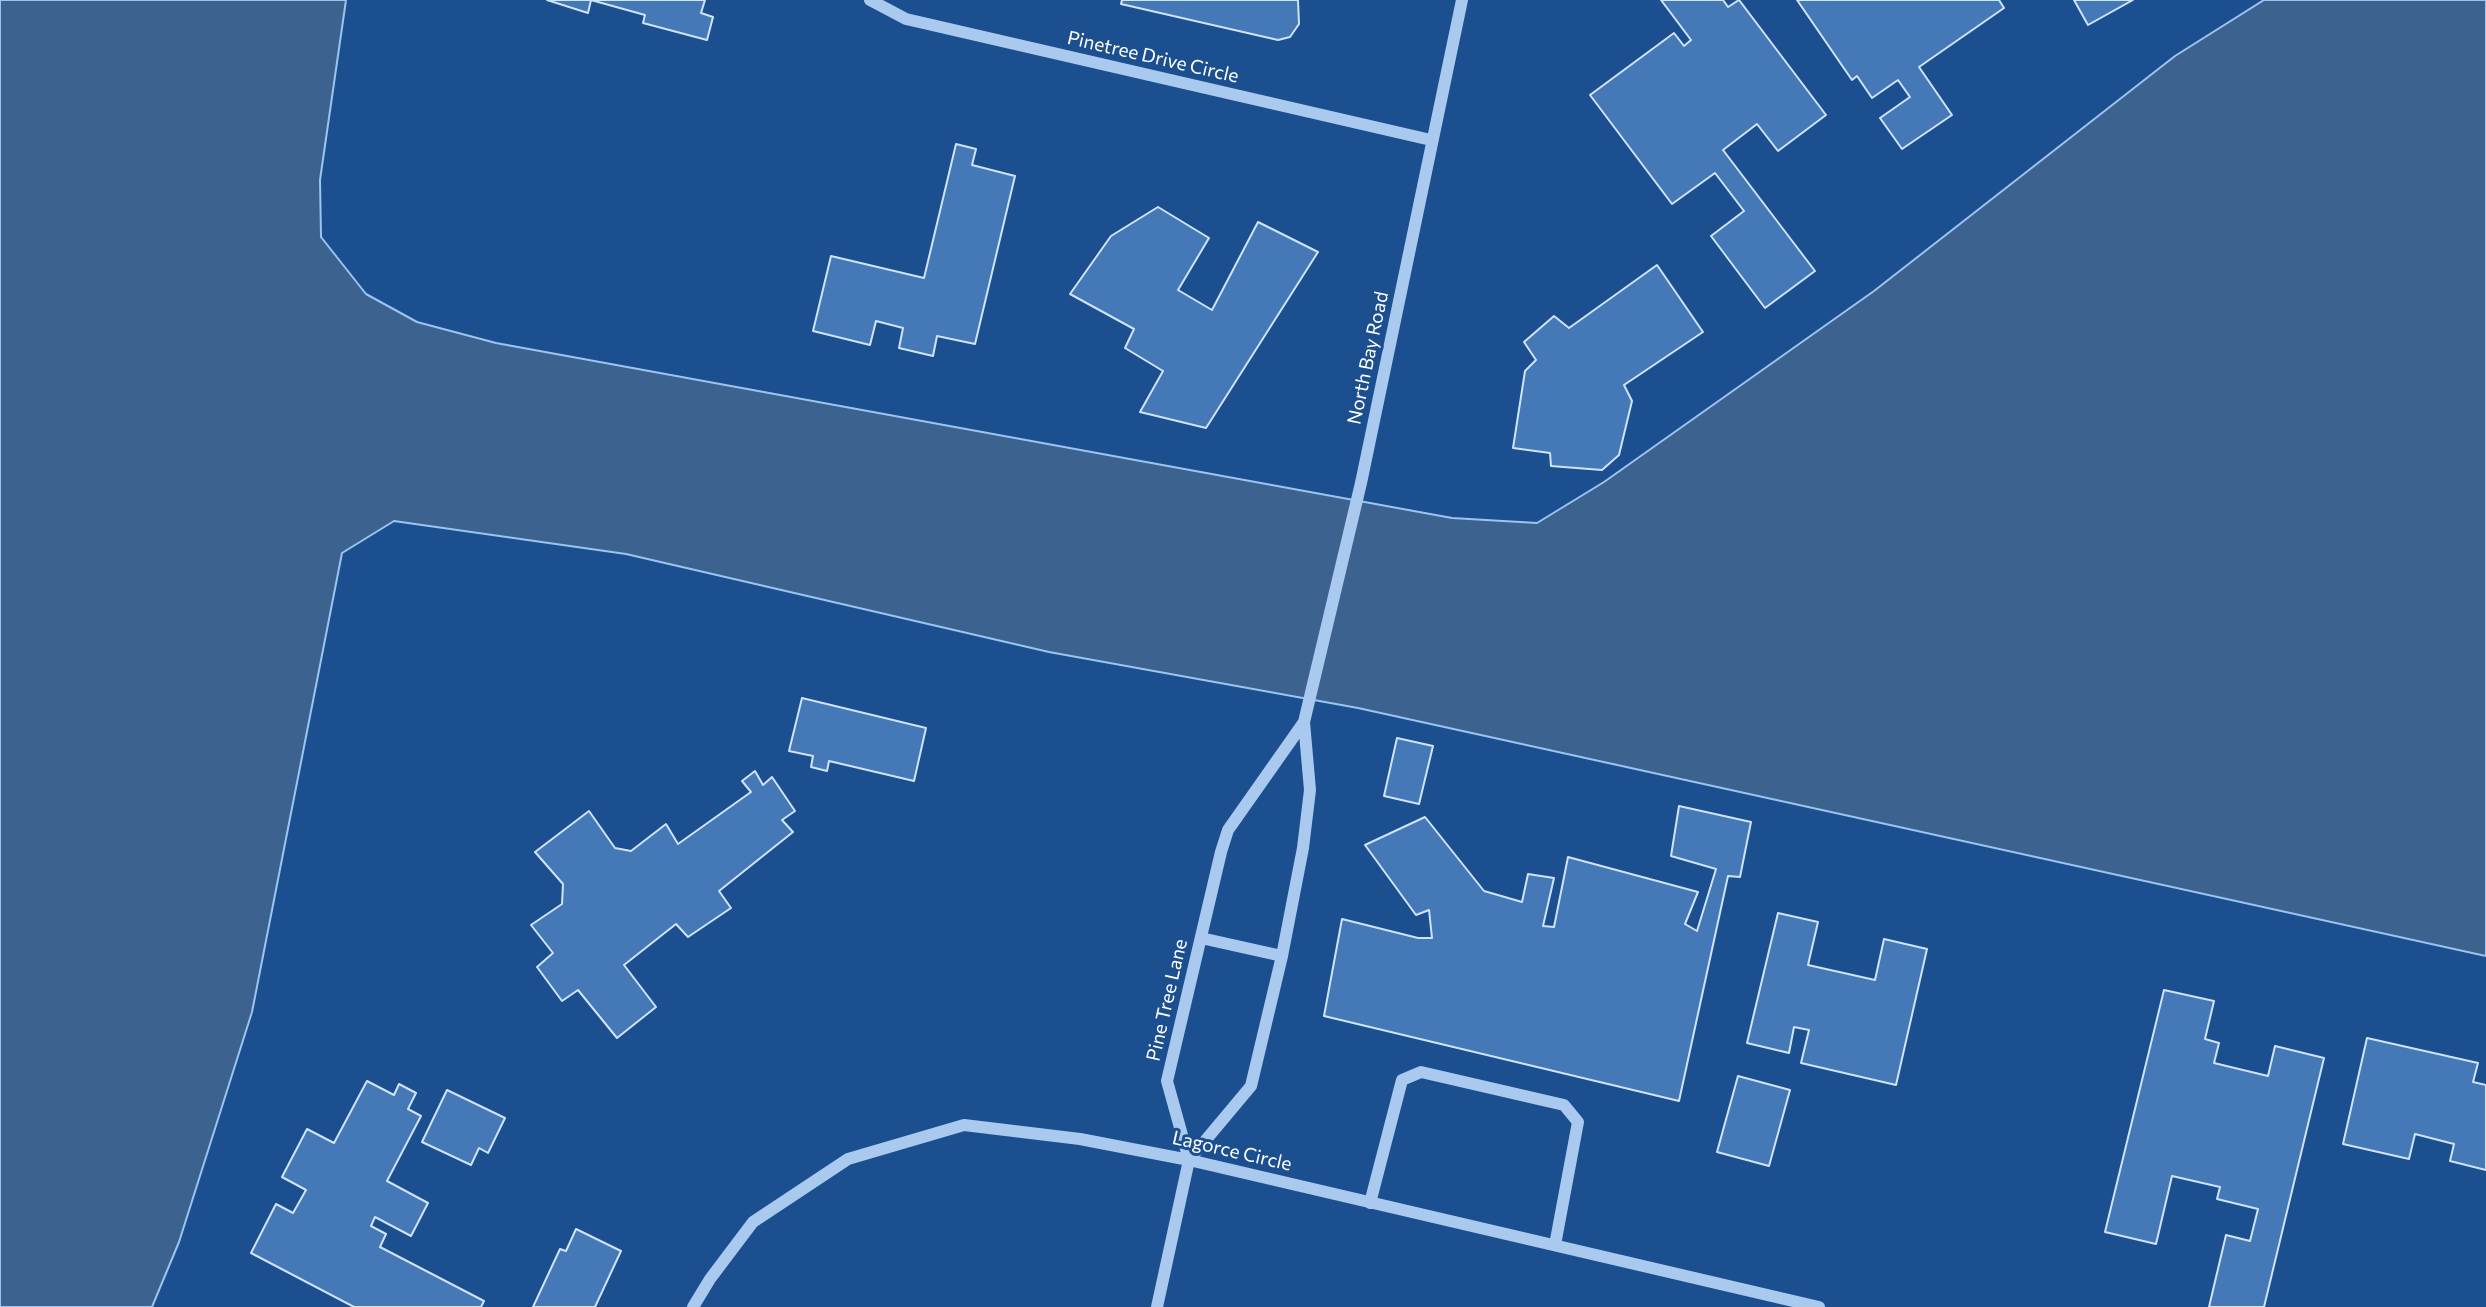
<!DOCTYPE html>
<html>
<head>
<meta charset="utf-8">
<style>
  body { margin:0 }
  canvas { display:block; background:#1b4f8f }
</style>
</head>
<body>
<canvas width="2486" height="1307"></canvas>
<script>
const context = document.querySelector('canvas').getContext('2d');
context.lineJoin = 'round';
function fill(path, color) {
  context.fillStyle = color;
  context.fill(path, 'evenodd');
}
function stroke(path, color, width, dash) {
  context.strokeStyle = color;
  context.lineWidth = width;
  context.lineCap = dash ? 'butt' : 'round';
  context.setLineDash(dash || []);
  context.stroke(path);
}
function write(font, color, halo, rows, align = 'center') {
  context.font = font + ' Commissioner,sans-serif';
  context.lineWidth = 6;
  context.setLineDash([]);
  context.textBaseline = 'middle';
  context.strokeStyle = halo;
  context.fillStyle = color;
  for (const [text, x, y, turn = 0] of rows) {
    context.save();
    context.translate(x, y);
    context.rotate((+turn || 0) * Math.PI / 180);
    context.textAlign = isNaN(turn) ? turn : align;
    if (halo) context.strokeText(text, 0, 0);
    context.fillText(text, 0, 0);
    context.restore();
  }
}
const water = new Path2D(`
  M0,0H346L320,180L321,237L366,294L417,322L496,343L1452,518L1537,523L1604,482L1874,291L2175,56L2264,0H2486V956L1358,708L1049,652L626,554L394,521L342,553L252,1012L179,1242L152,1307H0Z`);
fill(water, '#3c6290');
stroke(water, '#9cc4f0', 2);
const building = new Path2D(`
  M547,0H705L701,13L713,17L707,40L643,23L645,15L591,0L588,13Z
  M1122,0H1298L1299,24L1290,37L1278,40L1121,4Z
  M1661,0H1723L1728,7L1739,0L1826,115L1778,151L1757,124L1723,150L1815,271L1765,308L1711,236L1744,211L1715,173L1672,204L1590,95L1674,33L1684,46L1691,40Z
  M1797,0H1999L2004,8L1919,67L1952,115L1902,149L1880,118L1910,97L1898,80L1872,98L1857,76L1852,80Z
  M2074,0H2133L2088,25Z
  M956,144L976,149L972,165L1015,176L975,344L937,336L933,356L899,348L903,328L876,321L870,345L813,331L831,256L924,278Z
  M1158,207L1209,238L1178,290L1212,310L1258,222L1318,252L1206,428L1140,412L1163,371L1125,348L1134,329L1070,294L1111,236Z
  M1657,265L1703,332L1624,385L1632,401L1619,455L1602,470L1551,466L1550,453L1513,448L1525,371L1536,360L1524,342L1554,316L1569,328Z
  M802,698L926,728L914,781L829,761L827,771L811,767L813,756L789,751Z
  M1397,738L1433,746L1419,804L1384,796Z
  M755,771L763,785L772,777L795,811L782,820L793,832L719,891L731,908L688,937L676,924L624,965L656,1007L617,1038L578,990L562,1001L537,967L553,953L531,925L562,904L563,884L535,852L589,811L615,848L631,851L666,824L678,844L751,792L742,781Z
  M1679,806L1751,822L1740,877L1728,876L1679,1101L1324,1016L1342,919L1418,938H1432L1429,910L1416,915L1365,845L1425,817L1484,891L1522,902L1528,874L1554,878L1543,926L1554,927L1568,857L1698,892L1685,924L1697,931L1716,869L1671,856Z
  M1778,913L1818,922L1808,965L1875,980L1884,939L1927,949L1896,1085L1801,1063L1809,1030L1794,1027L1789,1053L1747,1043Z
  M2164,990L2214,1001L2205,1039L2219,1043L2214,1063L2268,1076L2275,1046L2324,1058L2264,1307H2209L2226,1235L2250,1241L2258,1209L2217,1199L2220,1187L2172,1176L2156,1244L2105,1232Z
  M2367,1038L2478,1063L2473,1082L2486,1085V1170L2450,1161L2454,1144L2415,1134L2409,1159L2343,1144Z
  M1738,1076L1790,1090L1769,1166L1717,1152Z
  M367,1081L394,1095L399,1084L416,1093L408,1109L421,1116L387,1181L428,1203L411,1236L375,1217L371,1226L386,1234L380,1247L484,1301L481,1307H354L251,1253L276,1204L293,1213L306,1190L282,1177L307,1129L334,1143Z
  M447,1090L505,1118L488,1153L479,1148L471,1165L422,1142Z
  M576,1229L621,1251L595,1307H533L560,1249L566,1251Z`);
fill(building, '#4478b7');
stroke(building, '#cfe3fa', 2);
stroke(new Path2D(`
  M870,0L906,19L1431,140
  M1201,938L1282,956
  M1189,1160L1251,1086L1282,956L1303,848L1310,790L1304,722L1361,483L1462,0
  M1370,1203L1402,1080L1421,1072L1564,1105L1578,1122L1555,1245
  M693,1307L710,1279L753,1222L848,1159L964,1125L1080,1139L1189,1160L1819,1307
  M1157,1307L1189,1160L1167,1081L1221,852L1228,830L1304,722`), '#a9c9ee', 12);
write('19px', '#fff', '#1b4f8f', [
  ["Pinetree Drive Circle",1153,57,13],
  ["North Bay Road",1368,358,-78],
  ["Pine Tree Lane",1167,1000,-77],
  ["Lagorce Circle",1232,1151,13]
]);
</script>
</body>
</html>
